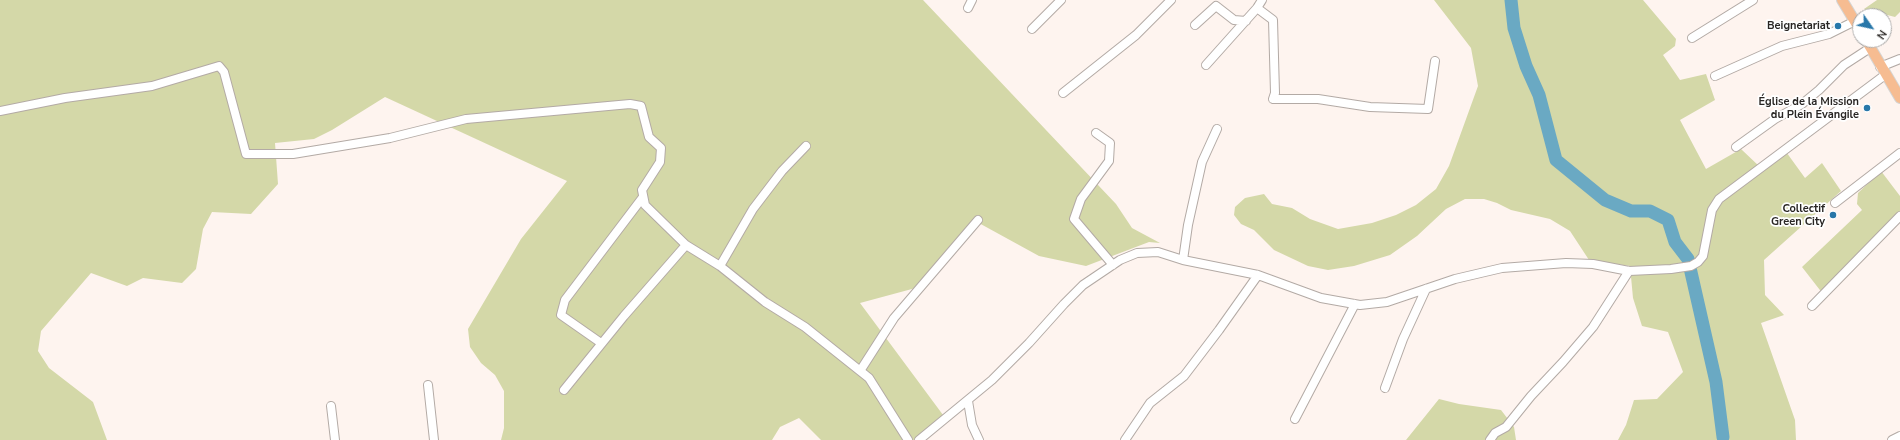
<!DOCTYPE html>
<html>
<head>
<meta charset="utf-8">
<style>
  body { margin:0 }
  #map { position:relative; width:1900px; height:440px; overflow:hidden; background:#fef4ef; font-family:"Nunito Sans",sans-serif }
  canvas { display:block }
  .north { position:absolute; left:1852px; top:8px; width:40px; height:40px; box-sizing:border-box; background:#fff; border:1px solid #a9a8a7; border-radius:50%; rotate:124deg; font-size:11px; font-weight:700; line-height:16px; text-align:center; color:#292624 }
  .north::after { content:''; display:block; margin:auto; width:14px; height:18px; background:#2877a9; clip-path:polygon(50% 0,100% 100%,50% 72%,0 100%) }
</style>
</head>
<body>
<div id="map">
<canvas width="1900" height="440"></canvas>
<div class="north">N</div>
</div>
<script>
const context = document.querySelector('canvas').getContext('2d');
context.lineJoin = 'round';
function fill(path, color) {
  context.fillStyle = color;
  context.fill(path, 'evenodd');
}
function stroke(path, color, width, dash) {
  context.strokeStyle = color;
  context.lineWidth = width;
  context.lineCap = dash ? 'butt' : 'round';
  context.setLineDash(dash || []);
  context.stroke(path);
}
function write(font, color, halo, rows, align = 'center') {
  context.font = font + ' "Nunito Sans",sans-serif';
  context.lineWidth = 3.5;
  context.setLineDash([]);
  context.textBaseline = 'middle';
  context.strokeStyle = halo;
  context.fillStyle = color;
  for (const [text, x, y, turn = 0] of rows) {
    context.save();
    context.translate(x, y);
    context.rotate((+turn || 0) * Math.PI / 180);
    context.textAlign = isNaN(turn) ? turn : align;
    if (halo) context.strokeText(text, 0, 0);
    context.fillText(text, 0, 0);
    context.restore();
  }
}
fill(new Path2D(`
  M0,0H923L1116,204L1132,228L1160,243L1149,242L1086,266L1039,256L977,222L923,286L860,303L946,419L919,440H821L799,418L780,427L772,440H501L504,428V391L495,375L481,363L470,347L468,329L521,239L567,181L385,97L332,130L314,139L275,143L278,184L251,214L212,212L203,229L196,269L182,283L143,278L127,286L91,273L41,331L38,351L49,368L93,402L107,440H0Z
  M1434,0H1643L1676,39L1675,46L1663,55L1680,80L1706,74L1715,100L1680,120L1706,169L1741,149L1760,167L1784,149L1805,178L1822,163L1841,191L1764,260L1765,295L1784,315L1761,323L1795,420L1796,440H1618L1626,425L1634,400L1657,399L1683,372L1668,332L1642,326L1633,298L1630,266L1589,260L1570,231L1550,219L1511,210L1497,203L1484,199H1465L1446,209L1417,236L1390,255L1354,266L1328,270L1308,266L1274,250L1254,230L1241,224L1234,215L1235,207L1245,198L1264,194L1272,204L1292,208L1310,219L1338,229L1372,223L1396,215L1416,205L1436,189L1449,166L1478,86L1471,48Z
  M1877,0H1900V12L1895,17L1864,9Z
  M1881,171L1900,196V217L1823,294L1802,267L1862,210L1857,204L1858,193Z
  M1439,399L1459,404L1501,410L1514,427L1516,440H1406Z`), '#d4d8a8');
stroke(new Path2D(`
  M1511,0L1514,28L1526,66L1539,95L1556,160L1605,200L1631,211H1650L1668,220L1675,242L1688,259L1716,382L1723,437`), '#6aa9c3', 13);
const minor = new Path2D(`
  M968,8L972,0
  M1257,8L1273,20L1275,93L1273,99H1318L1370,107L1428,109L1435,61
  M1195,25L1216,6L1234,20L1246,21
  M1032,29L1061,0
  M1692,38L1753,0
  M1206,65L1257,8L1262,0
  M1880,67L1900,59
  M1715,76L1782,46L1829,34L1855,21
  M1063,93L1136,35L1171,0
  M0,111L65,98L152,86L219,66L224,72L246,154H293L390,138L466,119L630,104L641,106L649,137L661,148L660,162L642,190L645,205L686,245L720,266L765,302L805,327L869,378L908,440
  M1096,133L1110,143L1109,161L1081,199L1074,219L1113,265
  M1736,147L1775,119L1802,104L1819,90L1844,65L1870,48
  M1835,203L1900,153
  M1183,260L1188,225L1202,162L1217,129
  M720,266L753,209L782,171L806,146
  M1812,306L1900,216
  M601,343L561,315L565,300L643,197
  M860,371L894,318L978,220
  M428,385L434,440
  M1385,388L1403,339L1426,289
  M564,390L624,316L686,245
  M968,401L972,425L979,440
  M331,406L335,440
  M1295,419L1355,304
  M919,440L992,380L1029,343L1064,304L1083,285L1120,260L1137,253L1158,252L1183,260L1258,275L1321,298L1360,305L1387,302L1455,279L1502,268L1566,263L1593,264L1629,271L1671,269L1691,266L1698,262L1703,256L1712,210L1719,199L1885,75
  M1125,440L1150,403L1184,376L1219,330L1258,275
  M1490,440L1495,433L1506,427L1531,396L1563,362L1593,327L1629,271
  M1892,440L1900,436`);
const major = new Path2D(`
  M1842,0L1860,30
  M1866,40L1900,98`);
stroke(minor, '#b3aaa5', 10);
stroke(major, '#d4d4d3', 12);
stroke(minor, '#fff', 8);
stroke(major, '#f6bc91', 10);
for (const [x, y, r, color] of [
  [1838,26,4,"#2877a9"],
  [1867,108,4,"#2877a9"],
  [1833,215,4,"#2877a9"]
]) {
  const dot = new Path2D();
  dot.arc(x, y, r, 0, 2 * Math.PI);
  context.fillStyle = color;
  context.fill(dot);
  stroke(dot, '#fff', 1.5);
}
write('bold 11px', '#292624', '#fff', [
  ["Beignetariat",1830,26],
  ["Église de la Mission",1859,102],
  ["du Plein Évangile",1859,115],
  ["Collectif",1825,209],
  ["Green City",1825,222]
], 'right');
</script>
</body>
</html>
